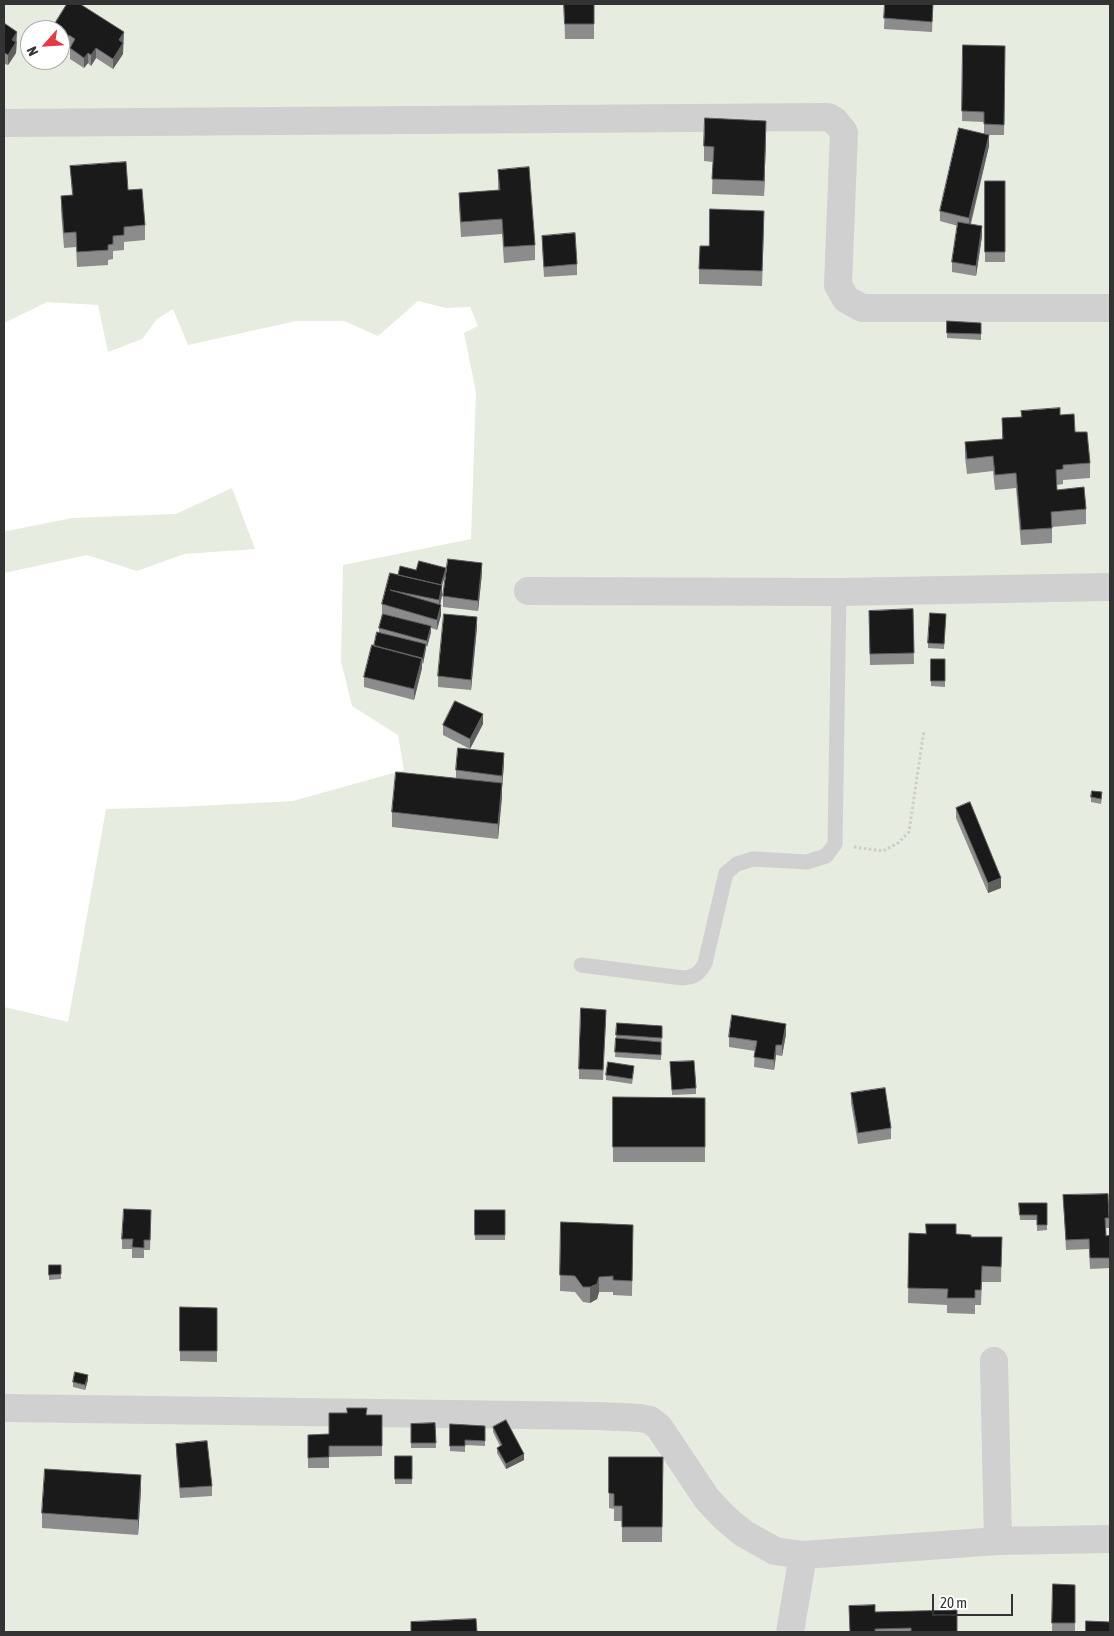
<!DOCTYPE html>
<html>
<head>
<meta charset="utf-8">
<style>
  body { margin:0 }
  #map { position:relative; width:1114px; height:1636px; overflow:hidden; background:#fff; font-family:"Asap Condensed",sans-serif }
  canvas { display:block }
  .frame { position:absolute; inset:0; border:5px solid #333; pointer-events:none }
  .north { position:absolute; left:20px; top:20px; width:50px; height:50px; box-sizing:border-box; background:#fff; border:1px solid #adadad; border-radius:50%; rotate:244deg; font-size:14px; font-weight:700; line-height:20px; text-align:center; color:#333 }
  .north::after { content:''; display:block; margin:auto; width:18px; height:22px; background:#e63946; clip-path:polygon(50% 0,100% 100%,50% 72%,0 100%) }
  .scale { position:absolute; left:932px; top:1594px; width:81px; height:22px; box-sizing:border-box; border:2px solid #333; border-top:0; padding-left:6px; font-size:15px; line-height:18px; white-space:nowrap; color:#333; -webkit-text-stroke:4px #fff; paint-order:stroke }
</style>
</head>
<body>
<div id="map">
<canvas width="1114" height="1636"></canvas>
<div class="frame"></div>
<div class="north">N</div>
<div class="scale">20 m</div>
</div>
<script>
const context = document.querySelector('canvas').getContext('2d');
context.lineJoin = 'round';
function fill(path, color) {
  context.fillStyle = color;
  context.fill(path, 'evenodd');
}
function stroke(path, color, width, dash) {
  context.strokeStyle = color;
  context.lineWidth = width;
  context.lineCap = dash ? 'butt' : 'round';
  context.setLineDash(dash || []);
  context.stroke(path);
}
fill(new Path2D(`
  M4,4H1110V1632H4V1007L68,1022L106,809L179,807L293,801L404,770L398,735L352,706L341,661L343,565L471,539L476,392L464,333L478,326L470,307L446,308L418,301L378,336L344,321H296L188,345L173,309L157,319L142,339L108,352L98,305L47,302L4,323ZM30,30H60V60H30Z
  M232,488L255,549L184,554L137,571L87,555L4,573V530L7,531L72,518L176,514Z`), '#e6ecdf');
stroke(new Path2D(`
  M854,847L883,851L898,843L909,832L924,730`), '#cdcdcd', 3, [2.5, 2.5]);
stroke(new Path2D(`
  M581,965L683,978C695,977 700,973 705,963L726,873L737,864L753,859L807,862L826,856L835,844L839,592`), '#d0d0d0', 15);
stroke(new Path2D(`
  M4,123L828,117L835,121L844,132L838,285L846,299L862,308H1110
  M528,591L839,592L1110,587
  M994,1361L998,1541
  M4,1408L599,1416L640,1418L650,1420L659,1427L707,1499L725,1518L743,1533L775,1551L803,1555L998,1541L1110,1539
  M790,1632L803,1555`), '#d0d0d0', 28);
fill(new Path2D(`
  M564,4H594V39H565Z
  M885,4H933L932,32L884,29Z
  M4,23L17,42L16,53L8,65L5,64Z
  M60,30L124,43L123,44V54L113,69L96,58L91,66L88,63L84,68L70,59V48L71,46L69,45L63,54L60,52Z
  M963,45L1005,46L1004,135H987L989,146L971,224L982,236L976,276L952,272V262L958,226L940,221V211L984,134V122L962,121Z
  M766,136L764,196L712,194L713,162L704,161V146Z
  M70,166L128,190L145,225V240L124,242V250L113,251V259L108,260V265L77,267L76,247L64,248L61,211V196L72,195Z
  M498,170L535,245V260L504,263L502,234L461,237L459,208V193L498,190Z
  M985,181H1005V262H985Z
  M764,226L762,286L699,284V269L709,246Z
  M542,236L577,264V275L544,277L542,247Z
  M947,321L981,323V340L947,338Z
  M1021,411L1060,415L1075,432L1090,463V478L1063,480V484L1057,485V490L1086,509V524L1052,527V543L1021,545L1016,488L995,490L993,471L967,474L965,457V442L1002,439V418L1021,417Z
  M416,570L446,573L442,585V595L440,605L441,615L437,630L431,628V632L427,647L426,646L423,664L422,663V668L414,700L364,687V677L374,646L379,632V628L382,614V604L398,575Z
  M482,573L478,611L443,607V596Z
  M913,609L914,664L870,665L869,621Z
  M946,614L944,649L928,648V643Z
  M477,627L471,690L438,687V676Z
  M931,659H945V687L931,686Z
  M483,724L470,749L443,735V725Z
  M504,764L498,839L392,827V812L456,778V770Z
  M1091,797H1102L1101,804L1091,802Z
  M956,808L1001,888L988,893L956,818Z
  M606,1020L603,1080L579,1079V1069Z
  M617,1023L662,1026L661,1060L615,1057Z
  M786,1034L782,1056L776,1055L774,1070L754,1067L755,1051L729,1047V1037Z
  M670,1062L696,1088V1094L672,1095Z
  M634,1071L632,1084L606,1080V1075Z
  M851,1093L891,1128V1139L858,1144L851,1103Z
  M613,1097L705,1098V1162H613Z
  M1063,1195L1109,1218V1228H1106V1236L1110,1235V1268L1090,1269L1089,1249L1066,1250Z
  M1019,1203H1047V1230L1037,1231V1220H1020Z
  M475,1210H505V1240H475Z
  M151,1220L150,1250H144V1258H132V1249H122V1239Z
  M561,1222L633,1225L632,1296L613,1295V1292H599L597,1299L590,1303L583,1302L575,1292L560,1291Z
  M909,1233L956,1234L971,1237H1002L1001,1282H982L981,1305H975V1314L947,1313V1305L908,1303Z
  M49,1265H61V1279L49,1280Z
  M180,1307L217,1308V1362L180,1361Z
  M88,1380L85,1390L73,1387V1382Z
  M367,1415H382V1456L329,1457V1468H308V1435L329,1434Z
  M435,1423L436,1448H411V1424Z
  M450,1424L485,1426V1446L465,1445V1452L450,1451Z
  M493,1427L524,1460L506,1469L497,1453V1448L500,1446L493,1432Z
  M176,1444L212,1486V1496L180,1498L176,1454Z
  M395,1456H412V1484H395Z
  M609,1457H663L662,1542H622V1521H614V1509L609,1508Z
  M141,1490L138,1535L42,1528V1513Z
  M1053,1584L1075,1585V1632H1052Z
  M849,1606L875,1612L957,1632H850Z`), '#8c8c8c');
fill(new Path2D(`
  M17,32L16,53L8,65V55L12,40Z
  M124,32L123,54L113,69V59L119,40Z
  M69,35V45L63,54V44Z
  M96,48V58L91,66V55Z
  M5,53V64L4,66V56Z
  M88,53V63L84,68V58Z
  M766,121V136L764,196V181Z
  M989,135V146L969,229V218Z
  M982,226V236L976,276V266Z
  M482,563V573L478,611V601Z
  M446,568V573L442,585V595L439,611V600L441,587Z
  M441,605V615L437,630V620Z
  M477,617V627L471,690V680Z
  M431,626V632L427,647V641Z
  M426,644V649L423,664V659Z
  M422,658V668L414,700V689Z
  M483,714V724L470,749V739Z
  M504,753V764L502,786V776Z
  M502,783V798L498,839V824Z
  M1001,878V888L988,893V883Z
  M786,1024V1034L782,1056V1045Z
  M776,1045V1055L774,1070V1060Z
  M599,1277V1292L597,1299L590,1303V1287Z
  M88,1375V1380L85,1390V1385Z
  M524,1454V1460L506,1469V1464Z
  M141,1475V1490L138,1535V1520Z`), '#5f5f5f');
const building = new Path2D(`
  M67,4H80L124,32L119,40L123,43L113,59L96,48L91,55L88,53L84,58L70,48L75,39L69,35L63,44L60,42V30H51Z
  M564,4H594V24H565Z
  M885,4H933L932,22L884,18Z
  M4,23L17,32L12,40L16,42L8,55L5,53L4,56Z
  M963,45L1005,46L1004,125L984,124V112L962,111Z
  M705,118L766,121L764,181L712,179L714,147L704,146Z
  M959,128L989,135L969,218L940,211Z
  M126,162L128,190L142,189L145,225L124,227V235L113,236V244L108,245V250L77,252L76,232L64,233L61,196L73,195L70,166Z
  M529,167L535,245L504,247L502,219L461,222L459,193L500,190L498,170Z
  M985,181H1005V252H985Z
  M710,209L764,211L762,271L699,269L700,246H709Z
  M958,222L982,226L976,266L952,262Z
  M575,233L577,264L544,267L542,236Z
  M947,321L981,323V334L947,333Z
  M1060,408V415L1074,414L1075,432H1087L1090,463L1063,465V469L1056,470L1057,490L1084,487L1086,509L1051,512L1052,528L1021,530L1016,473L995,475L993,456L967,459L965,442L1003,439L1002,418L1022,417L1021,411Z
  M448,559L482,563L478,601L443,596Z
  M419,561L446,568L441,585L398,575L400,566L416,570Z
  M390,573L442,585L439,600L390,590L441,605L437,620L382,604Z
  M913,609L914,653L870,654L869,611Z
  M930,613L946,614L944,644L928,643Z
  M383,614L431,626L427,641L379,628Z
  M444,614L477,617L471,680L438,676Z
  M377,632L426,644L423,659L374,646Z
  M372,645L422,658L414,689L364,677Z
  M931,659H945V681H931Z
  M455,701L483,714L470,739L443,725Z
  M458,748L504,753L502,776L456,770Z
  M396,772L502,783L498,824L392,812Z
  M1092,791L1102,792L1101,799L1091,797Z
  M970,802L1001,878L988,883L956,808Z
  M581,1008L606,1010L603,1070L579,1069Z
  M732,1015L786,1024L782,1045H776L774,1060L754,1057L757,1041L729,1037Z
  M617,1023L662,1026V1038L616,1035Z
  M616,1038L661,1042V1055L615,1052Z
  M694,1061L696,1088L672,1090L670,1062Z
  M608,1062L634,1066L632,1079L606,1075Z
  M885,1088L891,1128L858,1133L851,1093Z
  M613,1097L705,1098V1147H613Z
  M1108,1194L1109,1218H1105L1106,1236L1110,1235V1258H1090L1089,1239L1066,1240L1063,1195Z
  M1019,1203H1047V1225H1037V1215H1020Z
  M124,1209L151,1210L150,1240H144V1248L132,1247L133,1239H122Z
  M475,1210H505V1235H475Z
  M561,1222L633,1225L632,1281L613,1280V1276L599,1277L597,1284L590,1287H583L575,1276L560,1275Z
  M926,1224H956V1234L971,1235V1237H1002L1001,1267L982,1266L981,1290H975V1298H947L948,1289L908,1288L909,1233L926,1234Z
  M49,1265H61V1274L49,1275Z
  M180,1307L217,1308V1351H180Z
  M75,1372L88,1375L85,1385L73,1382Z
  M347,1408H367L366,1415H382V1446H329V1457L308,1458V1435L329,1434V1413H347Z
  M506,1420L524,1454L506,1464L497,1448L502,1445L493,1427Z
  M435,1423L436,1443H411V1424Z
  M450,1424L485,1426V1441L465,1440V1446H450Z
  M207,1441L212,1486L180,1488L176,1444Z
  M395,1456H412V1479H395Z
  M609,1457H663L662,1527H622V1506H614V1494L609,1493Z
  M45,1469L141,1475L138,1520L42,1513Z
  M1053,1584L1075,1585V1623H1052Z
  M875,1605V1612L957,1610V1632H911V1628L875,1629V1632H850L849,1606Z
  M476,1619L477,1632H411V1622Z
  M1086,1621L1110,1622V1632H1086Z`);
fill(building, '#1a1a1a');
stroke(building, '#5f5f5f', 1);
</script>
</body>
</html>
